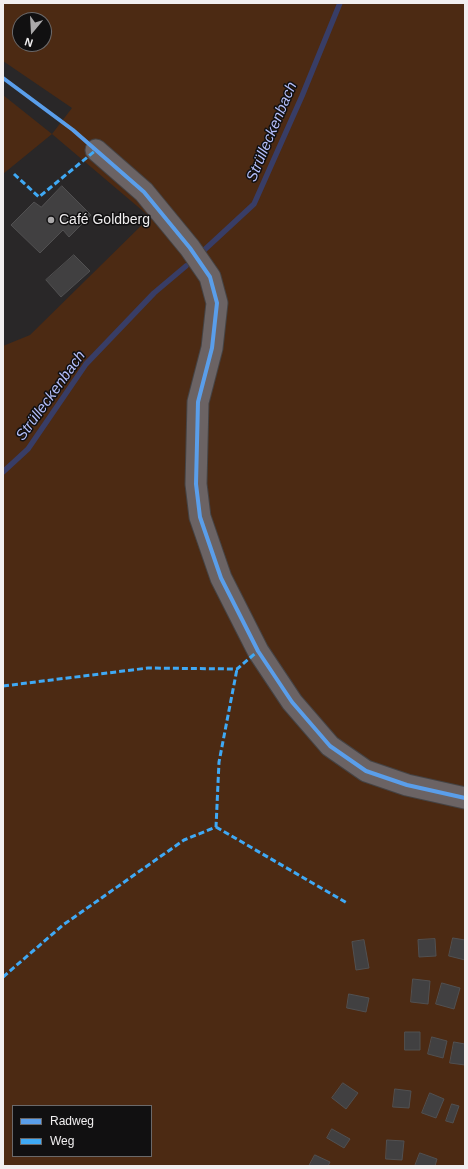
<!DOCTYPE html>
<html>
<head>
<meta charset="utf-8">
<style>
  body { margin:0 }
  #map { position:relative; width:468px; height:1169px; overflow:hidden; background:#292728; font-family:Helvetica,sans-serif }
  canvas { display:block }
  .frame { position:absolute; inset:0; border:4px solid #f1eff0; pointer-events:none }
  .legend { position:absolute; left:12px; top:1105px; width:140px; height:52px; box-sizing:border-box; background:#111011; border:1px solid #6b696a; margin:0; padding:5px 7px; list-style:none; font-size:12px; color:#f1eff0 }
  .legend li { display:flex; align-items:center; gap:8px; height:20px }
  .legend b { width:20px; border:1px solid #6b696a }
  .north { position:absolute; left:12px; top:12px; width:40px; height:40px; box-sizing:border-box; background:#111011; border:1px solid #6b696a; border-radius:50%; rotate:198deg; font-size:11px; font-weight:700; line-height:16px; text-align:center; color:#f1eff0 }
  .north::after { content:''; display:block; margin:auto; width:14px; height:18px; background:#aba9aa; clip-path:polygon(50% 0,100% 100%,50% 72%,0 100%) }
</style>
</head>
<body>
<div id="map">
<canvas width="468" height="1169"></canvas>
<div class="frame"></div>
<ul class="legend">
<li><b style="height:5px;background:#5a9eea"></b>Radweg</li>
<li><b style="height:5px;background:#3fa9f5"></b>Weg</li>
</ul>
<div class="north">N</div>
</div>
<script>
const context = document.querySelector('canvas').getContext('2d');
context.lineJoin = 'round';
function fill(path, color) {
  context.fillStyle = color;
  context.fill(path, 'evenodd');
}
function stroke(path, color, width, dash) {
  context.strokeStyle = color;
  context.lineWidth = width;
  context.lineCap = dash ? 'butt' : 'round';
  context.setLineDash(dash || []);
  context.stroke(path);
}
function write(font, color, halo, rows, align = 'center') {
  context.font = font + ' Helvetica,sans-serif';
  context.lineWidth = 3;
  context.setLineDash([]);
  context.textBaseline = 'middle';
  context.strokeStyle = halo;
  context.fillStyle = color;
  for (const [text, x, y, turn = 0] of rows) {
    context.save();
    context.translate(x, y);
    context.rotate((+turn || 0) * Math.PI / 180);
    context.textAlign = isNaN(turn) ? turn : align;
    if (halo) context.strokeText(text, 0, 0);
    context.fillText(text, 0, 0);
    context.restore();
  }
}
fill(new Path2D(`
  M3,3H465V1166H3V346L30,335L150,217L52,134L3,174V95L52,134L72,108L3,61ZM20,20H44V44H20ZM13,1106H151V1156H13Z`), '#4c2a13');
stroke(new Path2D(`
  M201,253L254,204L302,96L340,3
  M3,472L28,449L86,364L154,293L186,266`), '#383d66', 5.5);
const building = new Path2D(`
  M62,186L91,215L69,237L63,230L40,253L11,225L34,202L41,207Z
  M74,255L90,271L61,297L46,280Z
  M453,938L465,940V960L449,956Z
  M435,939L436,956L419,957L418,940Z
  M364,940L369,968L356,970L352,942Z
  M413,979L430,981L428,1004L411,1002Z
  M442,983L460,988L454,1009L436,1004Z
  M349,994L369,998L366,1012L347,1008Z
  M405,1032H420V1050H405Z
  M432,1037L447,1041L443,1058L428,1054Z
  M454,1042L465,1044V1065L450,1063Z
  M343,1083L358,1093L346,1109L332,1098Z
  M395,1089L411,1091L409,1108L393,1107Z
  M430,1093L444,1099L436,1118L422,1113Z
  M452,1104L459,1106L453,1123L446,1121Z
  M332,1129L350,1139L344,1148L327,1138Z
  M387,1140L404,1141L402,1160L386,1159Z
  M420,1153L437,1159L435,1166H415Z
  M315,1155L330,1162L328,1166H309Z`);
fill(building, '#414041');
stroke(building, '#515051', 1);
const minor = new Path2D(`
  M96,150L144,192L190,248L210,277L217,303L212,348L198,402L196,484L200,517L221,578L258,651L292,702L330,746L366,771L407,785L465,798`);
stroke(minor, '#454344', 23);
stroke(minor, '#6b6364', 21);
stroke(new Path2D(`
  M14,174L39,197L96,150L93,148
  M3,686L148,668L237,669L258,651
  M216,827L347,903
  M3,977L63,925L184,840L216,827L219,762L237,669`), '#3fa9f5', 3, [6, 3]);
stroke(new Path2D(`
  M3,78L73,130L144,192L190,248L210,277L217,303L212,348L198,402L196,484L200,517L221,578L258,651L292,702L330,746L366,771L407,785L465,798`), '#5a9eea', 4);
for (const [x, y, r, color] of [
  [51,220,4,"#aba9aa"]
]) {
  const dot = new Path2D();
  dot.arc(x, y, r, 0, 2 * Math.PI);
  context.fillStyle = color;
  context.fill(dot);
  stroke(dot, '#111011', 1.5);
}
write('14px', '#f1eff0', '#111011', [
  ["Café Goldberg",59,220]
], 'left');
write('italic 15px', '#b4bef9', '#111011', [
  ["Strülleckenbach",272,132,-67],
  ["Strülleckenbach",51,396,-54]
]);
</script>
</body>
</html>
